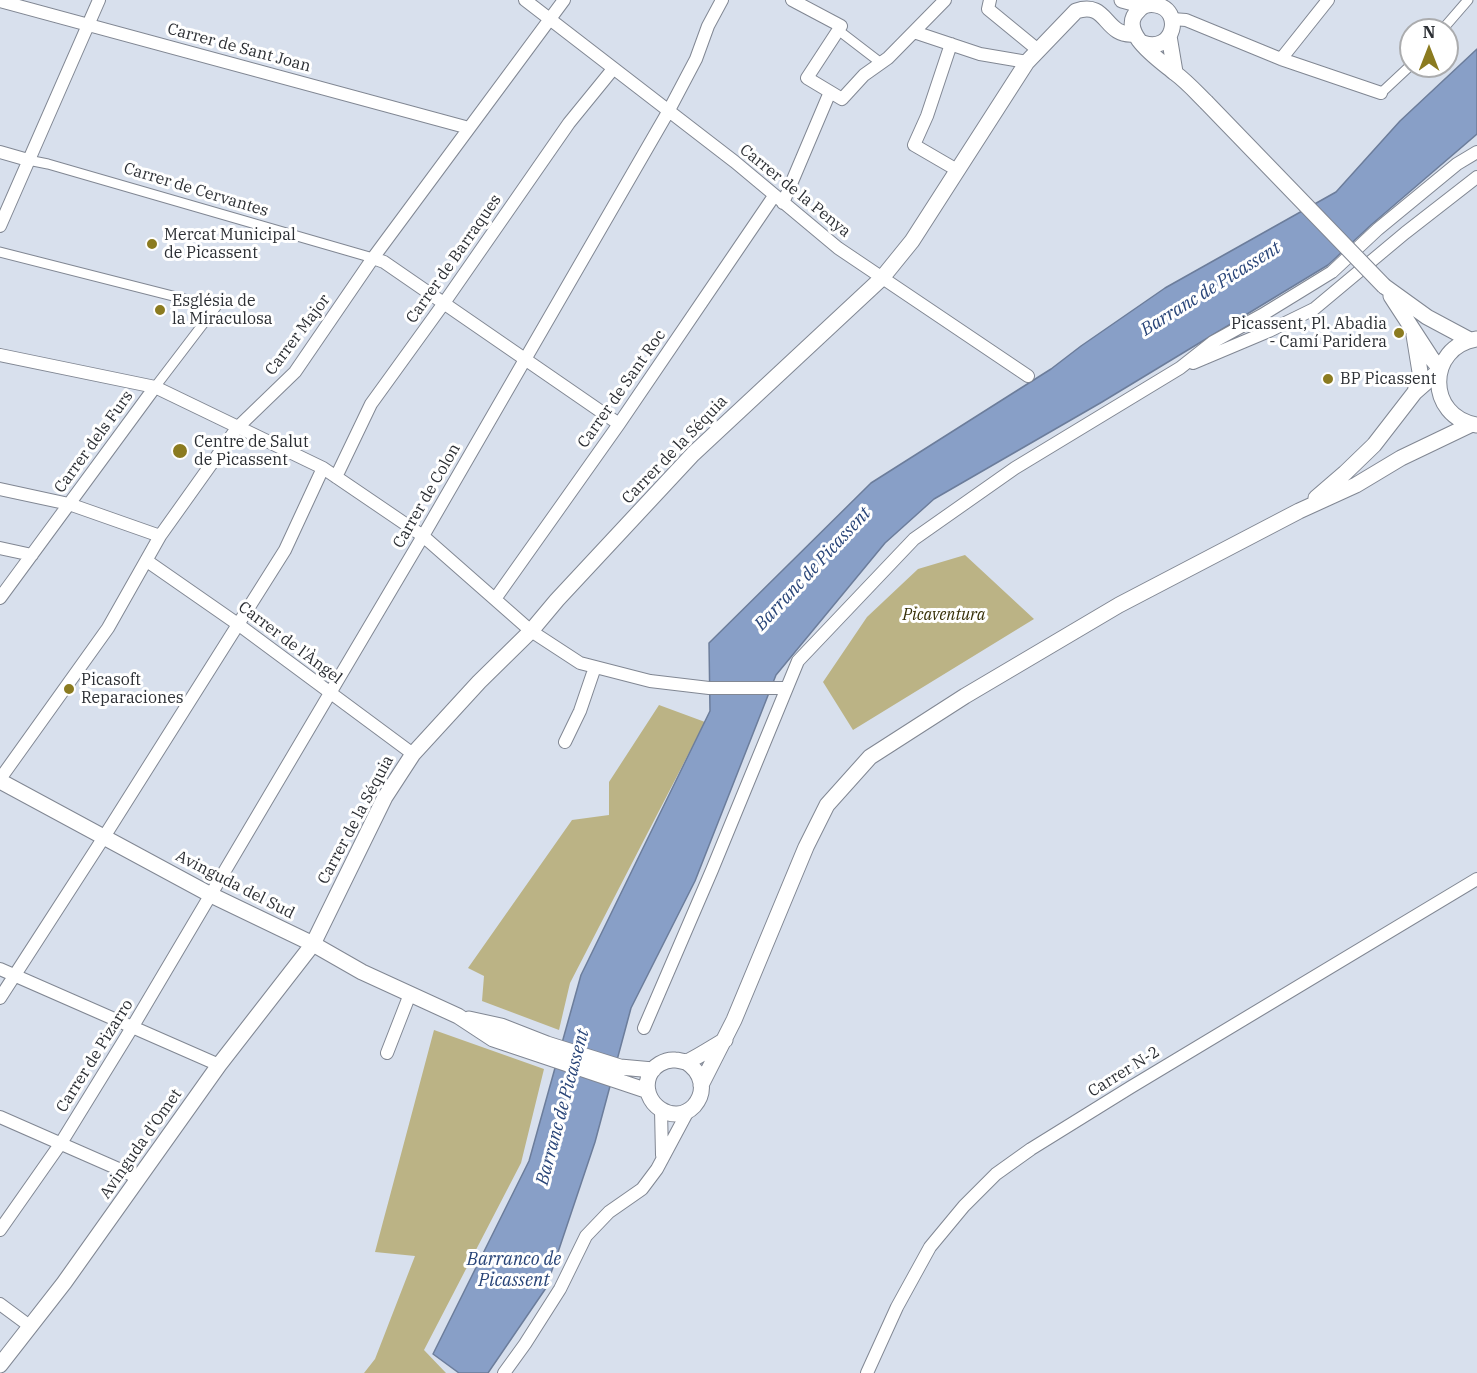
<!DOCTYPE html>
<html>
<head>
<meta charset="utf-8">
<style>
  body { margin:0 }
  #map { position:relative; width:1477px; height:1373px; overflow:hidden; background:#d8e0ed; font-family:"IBM Plex Serif",serif }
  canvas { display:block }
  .north { position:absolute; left:1399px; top:18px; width:60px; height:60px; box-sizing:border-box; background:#fff; border:2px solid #abacae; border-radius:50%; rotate:0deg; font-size:16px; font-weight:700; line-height:24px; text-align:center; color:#2c2f34 }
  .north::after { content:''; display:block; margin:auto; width:21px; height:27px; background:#8b7b20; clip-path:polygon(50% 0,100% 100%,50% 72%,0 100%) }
</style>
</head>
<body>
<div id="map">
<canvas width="1477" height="1373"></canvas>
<div class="north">N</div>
</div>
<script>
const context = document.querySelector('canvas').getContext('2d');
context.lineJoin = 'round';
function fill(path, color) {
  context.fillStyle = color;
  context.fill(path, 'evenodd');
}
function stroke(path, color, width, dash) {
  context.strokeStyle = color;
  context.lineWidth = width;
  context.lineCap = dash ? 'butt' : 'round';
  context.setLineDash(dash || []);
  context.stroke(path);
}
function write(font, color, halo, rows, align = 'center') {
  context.font = font + ' "IBM Plex Serif",serif';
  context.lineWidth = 6;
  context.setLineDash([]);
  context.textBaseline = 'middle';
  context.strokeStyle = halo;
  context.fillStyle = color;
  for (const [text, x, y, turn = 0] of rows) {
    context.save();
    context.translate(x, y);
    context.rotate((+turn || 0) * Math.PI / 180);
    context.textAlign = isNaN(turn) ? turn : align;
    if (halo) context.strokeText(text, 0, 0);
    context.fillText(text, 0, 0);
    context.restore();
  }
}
fill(new Path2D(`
  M965,555L1034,619L853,730L823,682L867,617L918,569Z
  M659,705L705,722L570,983L559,1030L482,1001L484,976L468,968L572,820L609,815V782Z
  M434,1030L544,1069L521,1163L424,1350L446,1373H364L375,1359L415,1256L375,1252Z`), '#bbb385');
const water = new Path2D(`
  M1477,49V134L1371,225L1328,265L1102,402L934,499L885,543L776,675L695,881L631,1008L595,1142L546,1288L488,1373H459L433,1354L529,1161L581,975L710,711L709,643L871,483L1051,369L1081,346L1165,288L1336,192L1400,121Z`);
fill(water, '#889fc7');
stroke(water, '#6c7d9b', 1.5);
const pedestrian = new Path2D(`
  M838,30L881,63
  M1442,30L1468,0
  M1381,93L1411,65
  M28,160L48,164L373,258
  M0,252L216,307L155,387`);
const minor = new Path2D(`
  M525,0L735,162L838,248L1028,376
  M792,0L841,26L807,78L842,99L864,75L888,58L945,0
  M990,0L988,9L1038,50
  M0,1L469,128
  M1172,19L1186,20L1281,59L1381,93
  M914,32L980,54L1027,62
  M951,44L927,116L914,145L957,170
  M1281,59L1328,0
  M0,152L28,160
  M783,203L830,92
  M0,226L99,0
  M373,258L384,262L619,424
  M0,355L155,387L323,468L423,536L531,631L580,663L650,681L709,688H786
  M1193,363L1269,331L1314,309L1405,233L1477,177
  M336,477L371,404L444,303L569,123L613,69
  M0,489L69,504L160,536
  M0,548L32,555
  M147,561L239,625L413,754
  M0,598L155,387
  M495,599L619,424L774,196
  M565,742L580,711L595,667
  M0,779L108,628L160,536L237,428L295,372L373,258L564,0
  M0,969L219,1065
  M0,998L104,837L285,550L323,468
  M644,1028L712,870L798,661L914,539L1015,468L1180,368L1213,342L1262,315L1332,272L1378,229L1457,164L1477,152
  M387,1053L410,994
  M661,1110L662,1155
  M0,1117L139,1178
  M0,1230L61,1143L133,1026L423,536L668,112L696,59L708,26L722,0
  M0,1304L31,1327
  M504,1373L525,1344L560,1289L586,1236L609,1212L642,1189L657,1169L688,1111
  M867,1373L897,1307L930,1247L964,1206L996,1174L1031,1149L1131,1087L1477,879`);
const tertiary = new Path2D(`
  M1122,0L1144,6
  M1169,36L1175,72
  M1143,43C1174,54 1184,10 1156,5C1150,4 1143,5 1139,10C1115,31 1161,61 1175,73C1186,81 1196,92 1206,102
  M1384,286L1427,317L1470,340
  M1391,296L1432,359L1440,369
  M1414,335L1420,372L1415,392
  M1477,339C1426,347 1426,417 1477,425
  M1316,498L1345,473L1374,445L1415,392L1440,370
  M0,781L211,895L313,944L362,972L458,1016L493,1039L648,1091
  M469,1019L501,1026L547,1044L620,1067L653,1070
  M686,1062C702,1072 707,1091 694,1106C674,1127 639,1103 649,1076C653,1066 665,1059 675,1060C681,1060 684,1063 689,1061C701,1055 713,1047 725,1040
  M701,1085L734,1020L806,847L827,805L870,757L965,696L1119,605L1299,511L1356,485L1401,458L1472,424
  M0,1365L64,1283L219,1065L313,944L385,797L413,754L479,682L531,631L557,600L693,454L882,278L912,241L1027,62L1076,11C1108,0 1104,37 1134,34`);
stroke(pedestrian, '#818793', 11);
stroke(minor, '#818793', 14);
stroke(tertiary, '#818793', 17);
stroke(pedestrian, '#fff', 9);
stroke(minor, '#fff', 12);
stroke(tertiary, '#fff', 15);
const tertiaryBridge = new Path2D(`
  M1206,102L1384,286`);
stroke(tertiaryBridge, '#818793', 17, []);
stroke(tertiaryBridge, '#fff', 15);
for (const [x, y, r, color] of [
  [152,244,6,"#8b7b20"],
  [160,310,6,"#8b7b20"],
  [1399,333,6,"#8b7b20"],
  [1328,379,6,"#8b7b20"],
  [180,451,8,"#8b7b20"],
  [69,689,6,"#8b7b20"]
]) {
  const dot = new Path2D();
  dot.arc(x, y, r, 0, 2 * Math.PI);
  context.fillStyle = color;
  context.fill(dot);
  stroke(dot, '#fff', 2);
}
write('16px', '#2c2f34', '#fff', [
  ["Carrer de Sant Joan",239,48,15],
  ["Carrer de Cervantes",196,190,17],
  ["Carrer de la Penya",795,191,39],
  ["Carrer de Barraques",454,259,-55],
  ["Carrer Major",298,335,-53],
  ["Carrer de Sant Roc",622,389,-55],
  ["Carrer dels Furs",94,442,-54],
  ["Carrer de la Séquia",675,450,-46],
  ["Carrer de Colon",427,496,-60],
  ["Carrer de l'Àngel",290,643,37],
  ["Carrer de la Séquia",356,820,-62],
  ["Avinguda del Sud",235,885,27],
  ["Carrer de Pizarro",95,1056,-58],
  ["Carrer N-2",1124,1072,-32],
  ["Avinguda d'Omet",141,1144,-55]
]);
write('16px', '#2c2f34', '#fff', [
  ["Mercat Municipal",164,235],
  ["de Picassent",164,253],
  ["Església de",172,301],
  ["la Miraculosa",172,319],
  ["Picassent, Pl. Abadia",1387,324,"right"],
  ["- Camí Paridera",1387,342,"right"],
  ["BP Picassent",1340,379],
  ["Centre de Salut",194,442],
  ["de Picassent",194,460],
  ["Picasoft",81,680],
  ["Reparaciones",81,698]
], 'left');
write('italic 16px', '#362f07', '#fff', [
  ["Picaventura",944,615]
]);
write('italic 18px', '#284478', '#fff', [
  ["Barranc de Picassent",1211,289,-32],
  ["Barranc de Picassent",813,569,-47],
  ["Barranc de Picassent",563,1107,-75],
  ["Barranco de",514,1260],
  ["Picassent",514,1281]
]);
</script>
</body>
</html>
